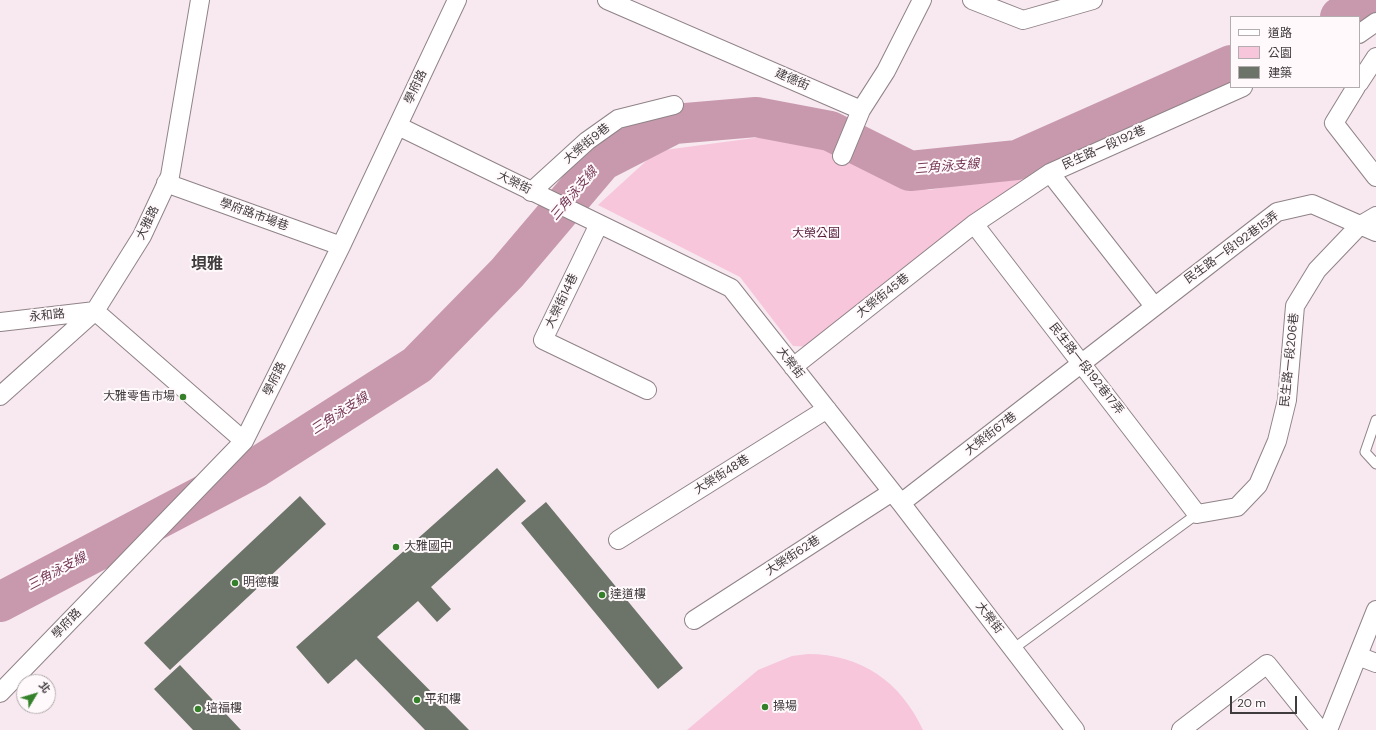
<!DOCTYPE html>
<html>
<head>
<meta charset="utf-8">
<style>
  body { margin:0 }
  #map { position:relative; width:1376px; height:730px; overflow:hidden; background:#f7e9ef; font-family:"DM Sans","Noto Sans TC",sans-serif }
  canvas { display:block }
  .legend { position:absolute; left:1230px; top:16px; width:130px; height:72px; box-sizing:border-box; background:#fff9fb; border:1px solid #b3adaf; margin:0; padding:5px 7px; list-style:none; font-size:12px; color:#403b3d }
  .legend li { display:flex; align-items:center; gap:8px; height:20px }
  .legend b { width:20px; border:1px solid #b3adaf }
  .north { position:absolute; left:16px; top:674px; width:40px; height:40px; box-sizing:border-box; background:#fff9fb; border:1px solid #b3adaf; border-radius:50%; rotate:52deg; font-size:11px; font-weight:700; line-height:16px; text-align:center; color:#403b3d }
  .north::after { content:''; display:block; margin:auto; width:14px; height:18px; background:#35812a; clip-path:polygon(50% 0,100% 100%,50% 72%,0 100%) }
  .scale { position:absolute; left:1230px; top:696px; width:67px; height:18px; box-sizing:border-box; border:2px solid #403b3d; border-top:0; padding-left:5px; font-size:12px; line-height:14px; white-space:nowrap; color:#403b3d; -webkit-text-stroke:3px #fff9fb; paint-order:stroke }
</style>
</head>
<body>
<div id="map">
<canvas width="1376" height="730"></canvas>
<ul class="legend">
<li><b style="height:5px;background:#fff"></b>道路</li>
<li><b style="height:11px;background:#f7c6db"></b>公園</li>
<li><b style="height:11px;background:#6c746a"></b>建築</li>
</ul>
<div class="north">北</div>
<div class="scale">20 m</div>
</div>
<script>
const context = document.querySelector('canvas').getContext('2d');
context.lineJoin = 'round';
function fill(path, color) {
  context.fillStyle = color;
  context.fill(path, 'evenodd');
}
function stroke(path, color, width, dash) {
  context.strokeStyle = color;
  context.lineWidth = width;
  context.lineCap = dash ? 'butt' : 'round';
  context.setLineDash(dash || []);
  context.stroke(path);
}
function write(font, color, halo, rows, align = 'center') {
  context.font = font + ' "DM Sans","Noto Sans TC",sans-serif';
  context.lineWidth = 4;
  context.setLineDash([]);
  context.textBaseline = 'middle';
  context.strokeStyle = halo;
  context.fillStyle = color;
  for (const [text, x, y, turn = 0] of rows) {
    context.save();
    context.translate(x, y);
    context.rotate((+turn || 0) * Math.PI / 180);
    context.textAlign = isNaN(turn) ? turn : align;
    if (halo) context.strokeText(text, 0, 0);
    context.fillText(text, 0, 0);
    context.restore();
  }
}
fill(new Path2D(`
  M769,136L831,148L853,157L898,183L929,190L1047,171L812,347L793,346L740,277L598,205L657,151Z
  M808,654C861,654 901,682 923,730H687L758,670L792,656Z`), '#f7c6db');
stroke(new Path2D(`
  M1340,17L1346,14L1361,0
  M0,602L257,467L417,365L507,273L602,161L674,124L756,117L830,131L910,171L1017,160L1231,65`), '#c899ad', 40);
fill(new Path2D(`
  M497,468L526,501L431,587L451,609L437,622L418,601L377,637L469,730H425L356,659L328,684L296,647Z
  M300,496L326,524L170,670L144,643Z
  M546,502L683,668L658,689L521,523Z
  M180,665L241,730H193L154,689Z`), '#6c746a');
const lane = new Path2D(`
  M1376,420L1365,452L1376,464
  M1013,649L1197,514`);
const street = new Path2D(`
  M607,0L861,110L886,71L922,0
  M972,0L1023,20L1093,0
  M1359,34L1376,22
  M1359,83L1376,57
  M1356,87L1334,123L1376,177
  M398,126L731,288L901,503L1075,730
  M842,156L861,110
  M1050,173L1154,306
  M166,183L341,246
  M531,192L587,141L618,119L674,105
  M599,224L543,340L647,390
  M974,224L1197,514L1237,507L1258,485L1277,441L1287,400L1295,306L1317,270L1359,226L1376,216
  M0,322L95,311L244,441
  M793,367L974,224L1050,173L1243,87
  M0,396L95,311L142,236L170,176L200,0
  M901,503L1277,212L1312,204L1376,232
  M618,540L827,409
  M694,620L892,492
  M1358,656L1376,663
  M0,693L244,441L341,246L457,0
  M1181,730L1267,664L1320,730
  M1328,730L1376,610`);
stroke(lane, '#908388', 11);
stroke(street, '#908388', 20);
stroke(lane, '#fff', 9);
stroke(street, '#fff', 18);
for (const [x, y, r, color] of [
  [183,397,4,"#35812a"],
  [396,547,4,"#35812a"],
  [235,583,4,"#35812a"],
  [602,595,4,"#35812a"],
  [417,700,4,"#35812a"],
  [765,707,4,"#35812a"],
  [198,709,4,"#35812a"]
]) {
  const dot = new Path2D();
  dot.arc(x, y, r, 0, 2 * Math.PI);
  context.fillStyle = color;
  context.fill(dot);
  stroke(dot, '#fff9fb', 1.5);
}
write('12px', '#403b3d', '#fff9fb', [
  ["建德街",792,80,23],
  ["學府路",416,87,-65],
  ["大榮街9巷",587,144,-39],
  ["民生路一段192巷",1104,148,-24],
  ["大榮街",514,183,26],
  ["學府路市場巷",254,215,20],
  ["大雅路",148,223,-64],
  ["民生路一段192巷15弄",1232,248,-36],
  ["大榮街45巷",883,296,-38],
  ["大榮街14巷",562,301,-64],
  ["永和路",47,316,-6],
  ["民生路一段206巷",1290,360,-84],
  ["大榮街",790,363,52],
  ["民生路一段192巷17弄",1086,369,52],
  ["學府路",275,379,-64],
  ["大榮街67巷",991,434,-38],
  ["大榮街48巷",722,475,-32],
  ["大榮街62巷",793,556,-33],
  ["大榮街",989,618,52],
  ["學府路",67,624,-46]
]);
write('12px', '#531937', '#fff9fb', [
  ["大榮公園",816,234]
]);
write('12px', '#403b3d', '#fff9fb', [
  ["大雅零售市場",175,397,"right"],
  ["大雅國中",404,547],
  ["明德樓",243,583],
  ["達道樓",610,595],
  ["平和樓",425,700],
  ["操場",773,707],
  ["培福樓",206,709]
], 'left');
write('italic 13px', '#753856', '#fff9fb', [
  ["三角泳支線",947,167,-5],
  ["三角泳支線",574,194,-50],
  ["三角泳支線",340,414,-33],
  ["三角泳支線",57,572,-28]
]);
write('bold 16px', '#403b3d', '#fff9fb', [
  ["垻雅",207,265]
]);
</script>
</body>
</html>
